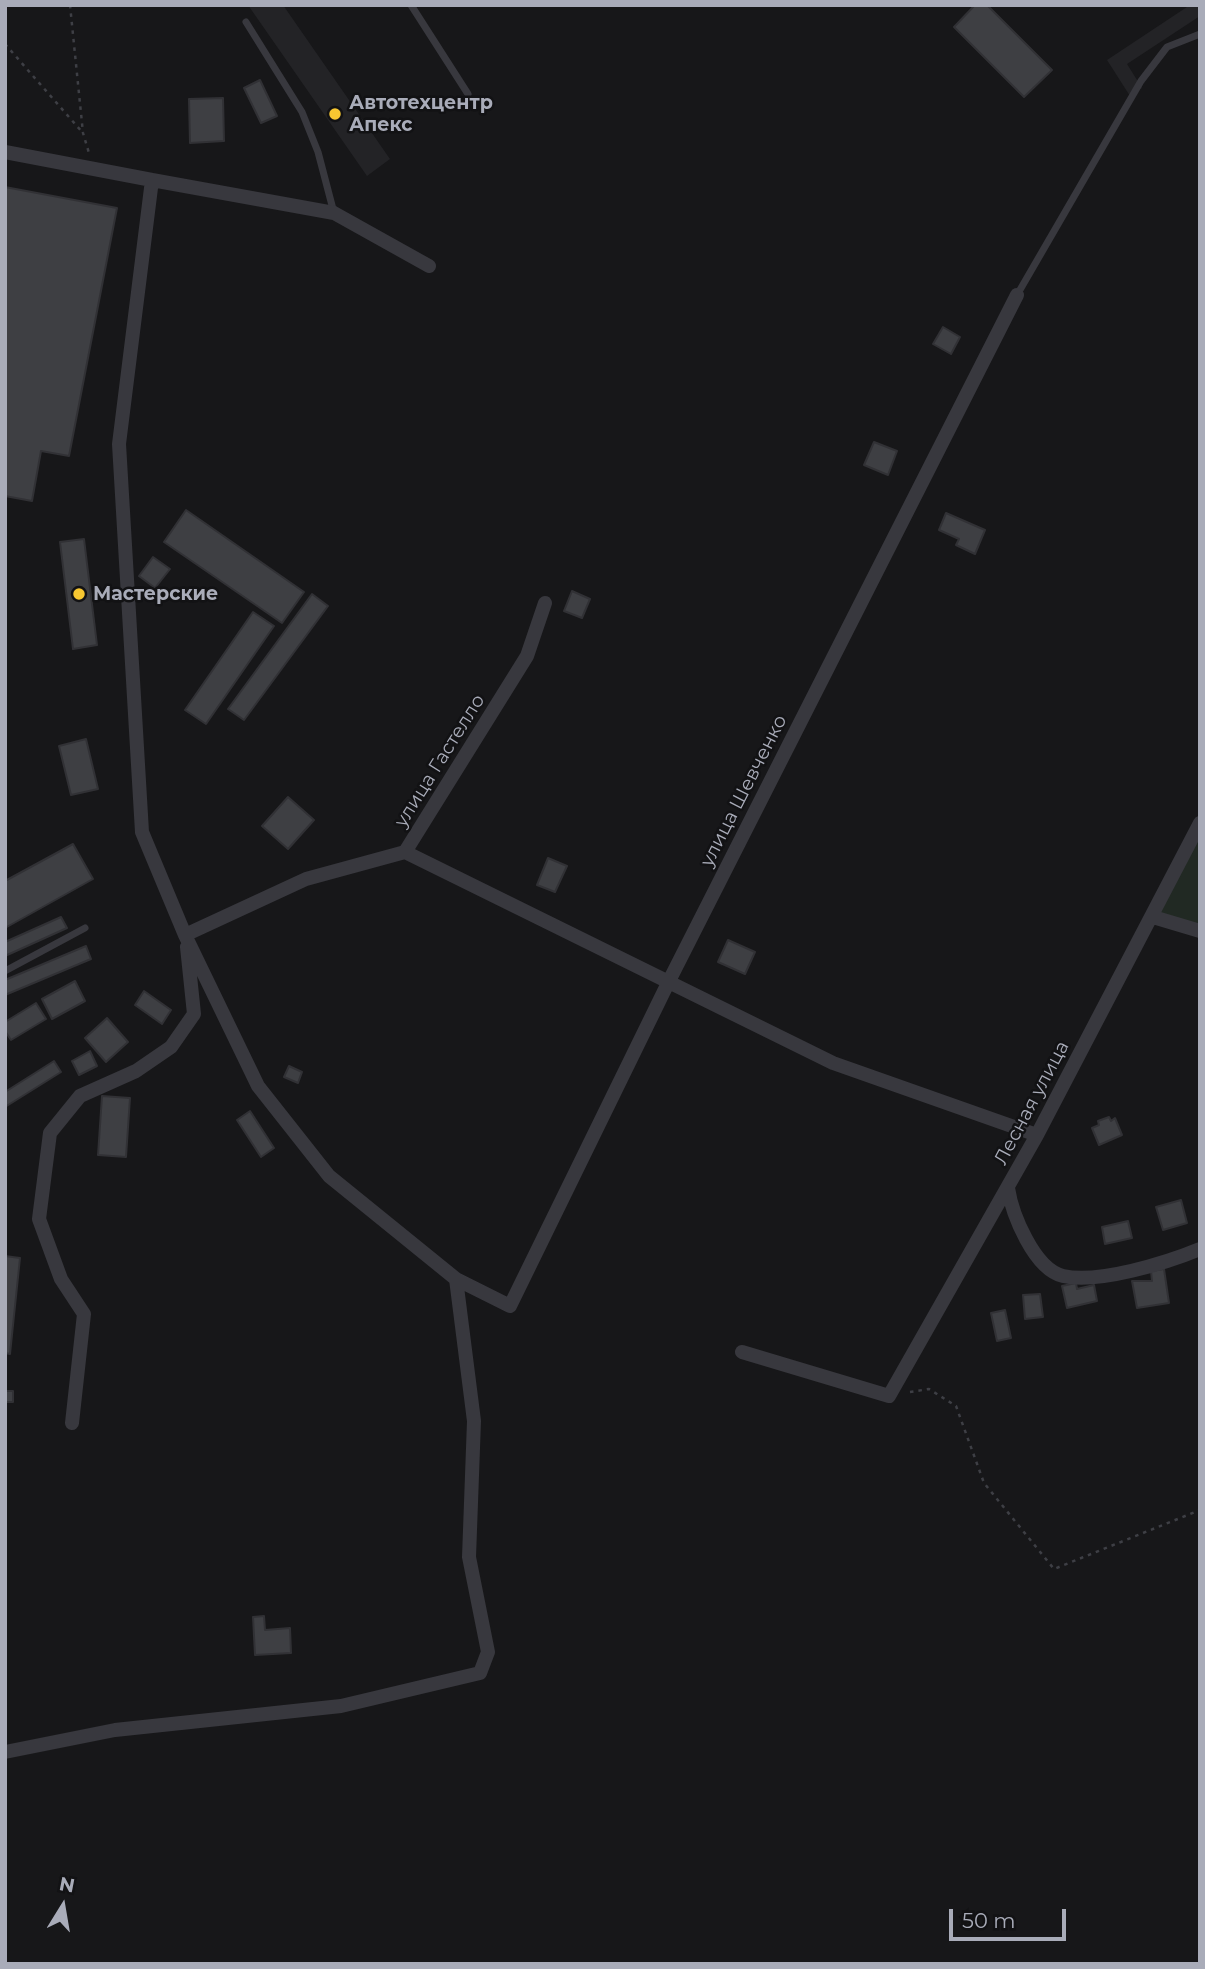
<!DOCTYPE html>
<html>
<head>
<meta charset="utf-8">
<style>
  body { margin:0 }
  #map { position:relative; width:1205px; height:1969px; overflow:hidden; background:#171719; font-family:Montserrat,sans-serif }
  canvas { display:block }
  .frame { position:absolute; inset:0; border:7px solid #a9acb9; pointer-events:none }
  .north { position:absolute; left:28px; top:1871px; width:70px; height:70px; -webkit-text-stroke:5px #121214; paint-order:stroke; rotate:11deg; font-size:19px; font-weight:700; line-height:28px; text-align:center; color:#a9acb9 }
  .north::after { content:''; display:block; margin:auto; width:24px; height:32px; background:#a9acb9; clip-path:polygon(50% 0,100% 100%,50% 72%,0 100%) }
  .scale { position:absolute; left:949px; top:1909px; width:117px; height:32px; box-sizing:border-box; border:4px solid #a9acb9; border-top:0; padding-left:9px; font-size:21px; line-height:24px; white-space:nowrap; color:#a9acb9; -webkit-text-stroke:5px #121214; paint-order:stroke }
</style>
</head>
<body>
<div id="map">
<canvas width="1205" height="1969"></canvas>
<div class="frame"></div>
<div class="north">N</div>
<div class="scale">50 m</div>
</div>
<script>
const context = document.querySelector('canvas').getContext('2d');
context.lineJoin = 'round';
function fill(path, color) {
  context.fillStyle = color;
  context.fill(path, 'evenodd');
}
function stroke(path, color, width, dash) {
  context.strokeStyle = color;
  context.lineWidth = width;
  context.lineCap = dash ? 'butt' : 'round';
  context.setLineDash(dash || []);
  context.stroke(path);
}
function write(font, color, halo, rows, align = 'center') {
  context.font = font + ' Montserrat,sans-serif';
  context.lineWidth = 5;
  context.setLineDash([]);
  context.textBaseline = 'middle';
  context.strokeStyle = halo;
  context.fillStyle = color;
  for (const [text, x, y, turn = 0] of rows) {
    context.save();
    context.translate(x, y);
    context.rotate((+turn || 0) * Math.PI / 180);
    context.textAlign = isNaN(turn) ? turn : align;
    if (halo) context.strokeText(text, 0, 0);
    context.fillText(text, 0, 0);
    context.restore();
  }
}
fill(new Path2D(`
  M248,5H283L390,159L367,176Z
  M1190,5H1200V16L1127,64L1142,88L1130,96L1107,60Z`), '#232326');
fill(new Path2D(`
  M1200,823V931L1153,917Z`), '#212923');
const building = new Path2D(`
  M975,5H987L1052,70L1024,97L954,27Z
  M260,80L277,116L261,123L244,88Z
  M223,98L224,141L190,143L189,99Z
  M5,187L117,208L69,456L41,451L32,501L5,496Z
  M943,327L960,337L951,354L933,344Z
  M874,442L897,451L888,475L864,465Z
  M186,510L304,592L282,623L164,542Z
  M946,513L985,530L975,554L956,545L959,539L939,530Z
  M84,539L97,645L73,649L60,542Z
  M153,557L170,569L155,588L139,576Z
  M572,591L590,599L582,618L564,611Z
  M312,594L328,606L244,720L228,709Z
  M253,612L274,626L206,724L185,710Z
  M86,739L98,789L71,795L59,746Z
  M288,797L314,820L288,849L262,826Z
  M73,844L93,879L5,928V881Z
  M548,858L567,866L555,892L537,885Z
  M61,917L67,928L5,956V942Z
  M728,940L755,952L745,974L718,962Z
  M86,946L91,959L5,995V980Z
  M75,981L85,1001L52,1019L42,999Z
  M144,991L171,1010L162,1024L135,1005Z
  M36,1003L46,1019L11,1040L5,1031V1022Z
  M107,1018L128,1042L106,1062L85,1038Z
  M90,1051L97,1066L79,1075L72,1061Z
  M54,1061L61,1072L5,1107V1092Z
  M289,1066L302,1072L298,1083L284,1077Z
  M102,1096L130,1098L126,1157L98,1155Z
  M250,1111L274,1148L261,1157L237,1120Z
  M1109,1117L1111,1121L1115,1118L1122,1135L1099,1145L1092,1128L1099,1125L1098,1121Z
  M1181,1200L1187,1223L1163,1230L1156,1207Z
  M1128,1221L1132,1238L1105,1244L1102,1227Z
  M5,1256L20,1258L10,1354L5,1353Z
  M1164,1269L1169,1303L1137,1308L1132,1281H1152L1151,1271Z
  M1076,1283L1077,1289L1094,1285L1097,1301L1067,1308L1062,1286Z
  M1040,1294L1043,1317L1025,1319L1023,1295Z
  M1005,1310L1011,1338L997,1341L991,1313Z
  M5,1391H13V1402H5Z
  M264,1616L265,1630L290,1628L291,1653L255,1655L253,1617Z`);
fill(building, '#3e3f43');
stroke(building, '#313135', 2);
stroke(new Path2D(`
  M70,5L83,133L89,153
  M5,44L83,133
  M910,1392L929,1389L956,1406L984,1483L1054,1569L1200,1510`), '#3e3f45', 2.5, [3.5, 5]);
stroke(new Path2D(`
  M411,5L468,94
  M246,22L302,112L318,152L334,213
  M1017,295L1141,81L1167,47L1200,34
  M5,971L85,928`), '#38383e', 7);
stroke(new Path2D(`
  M5,152L152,180L119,444L142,832L185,935L258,1086L329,1176L456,1279L510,1306L669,981L1017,295
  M152,180L334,213L429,266
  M405,852L833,1063L1037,1135
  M1153,917L1200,931
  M185,935L306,879L405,852L527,656L545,603
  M1008,1188C1012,1214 1034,1269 1063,1276C1098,1284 1166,1263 1200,1249
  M742,1352L889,1396L1037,1135L1200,823
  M72,1423L84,1314L61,1279L39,1219L50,1133L80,1096L136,1071L171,1047L194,1014L187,947
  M5,1752L115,1730L341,1706L480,1673L488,1652L469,1557L474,1421L456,1279`), '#38383e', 14);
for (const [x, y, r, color] of [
  [335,114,7,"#f7c731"],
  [79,594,7,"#f7c731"]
]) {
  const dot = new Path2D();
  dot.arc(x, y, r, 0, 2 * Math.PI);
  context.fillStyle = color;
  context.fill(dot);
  stroke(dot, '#121214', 2.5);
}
write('bold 19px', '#a9acb9', '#121214', [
  ["Автотехцентр",349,103],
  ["Апекс",349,125],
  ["Мастерские",93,594]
], 'left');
write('19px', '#a9acb9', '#121214', [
  ["улица Гастелло",440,761,-58],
  ["улица Шевченко",744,791,-63],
  ["Лесная улица",1032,1103,-62]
]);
</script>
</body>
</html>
